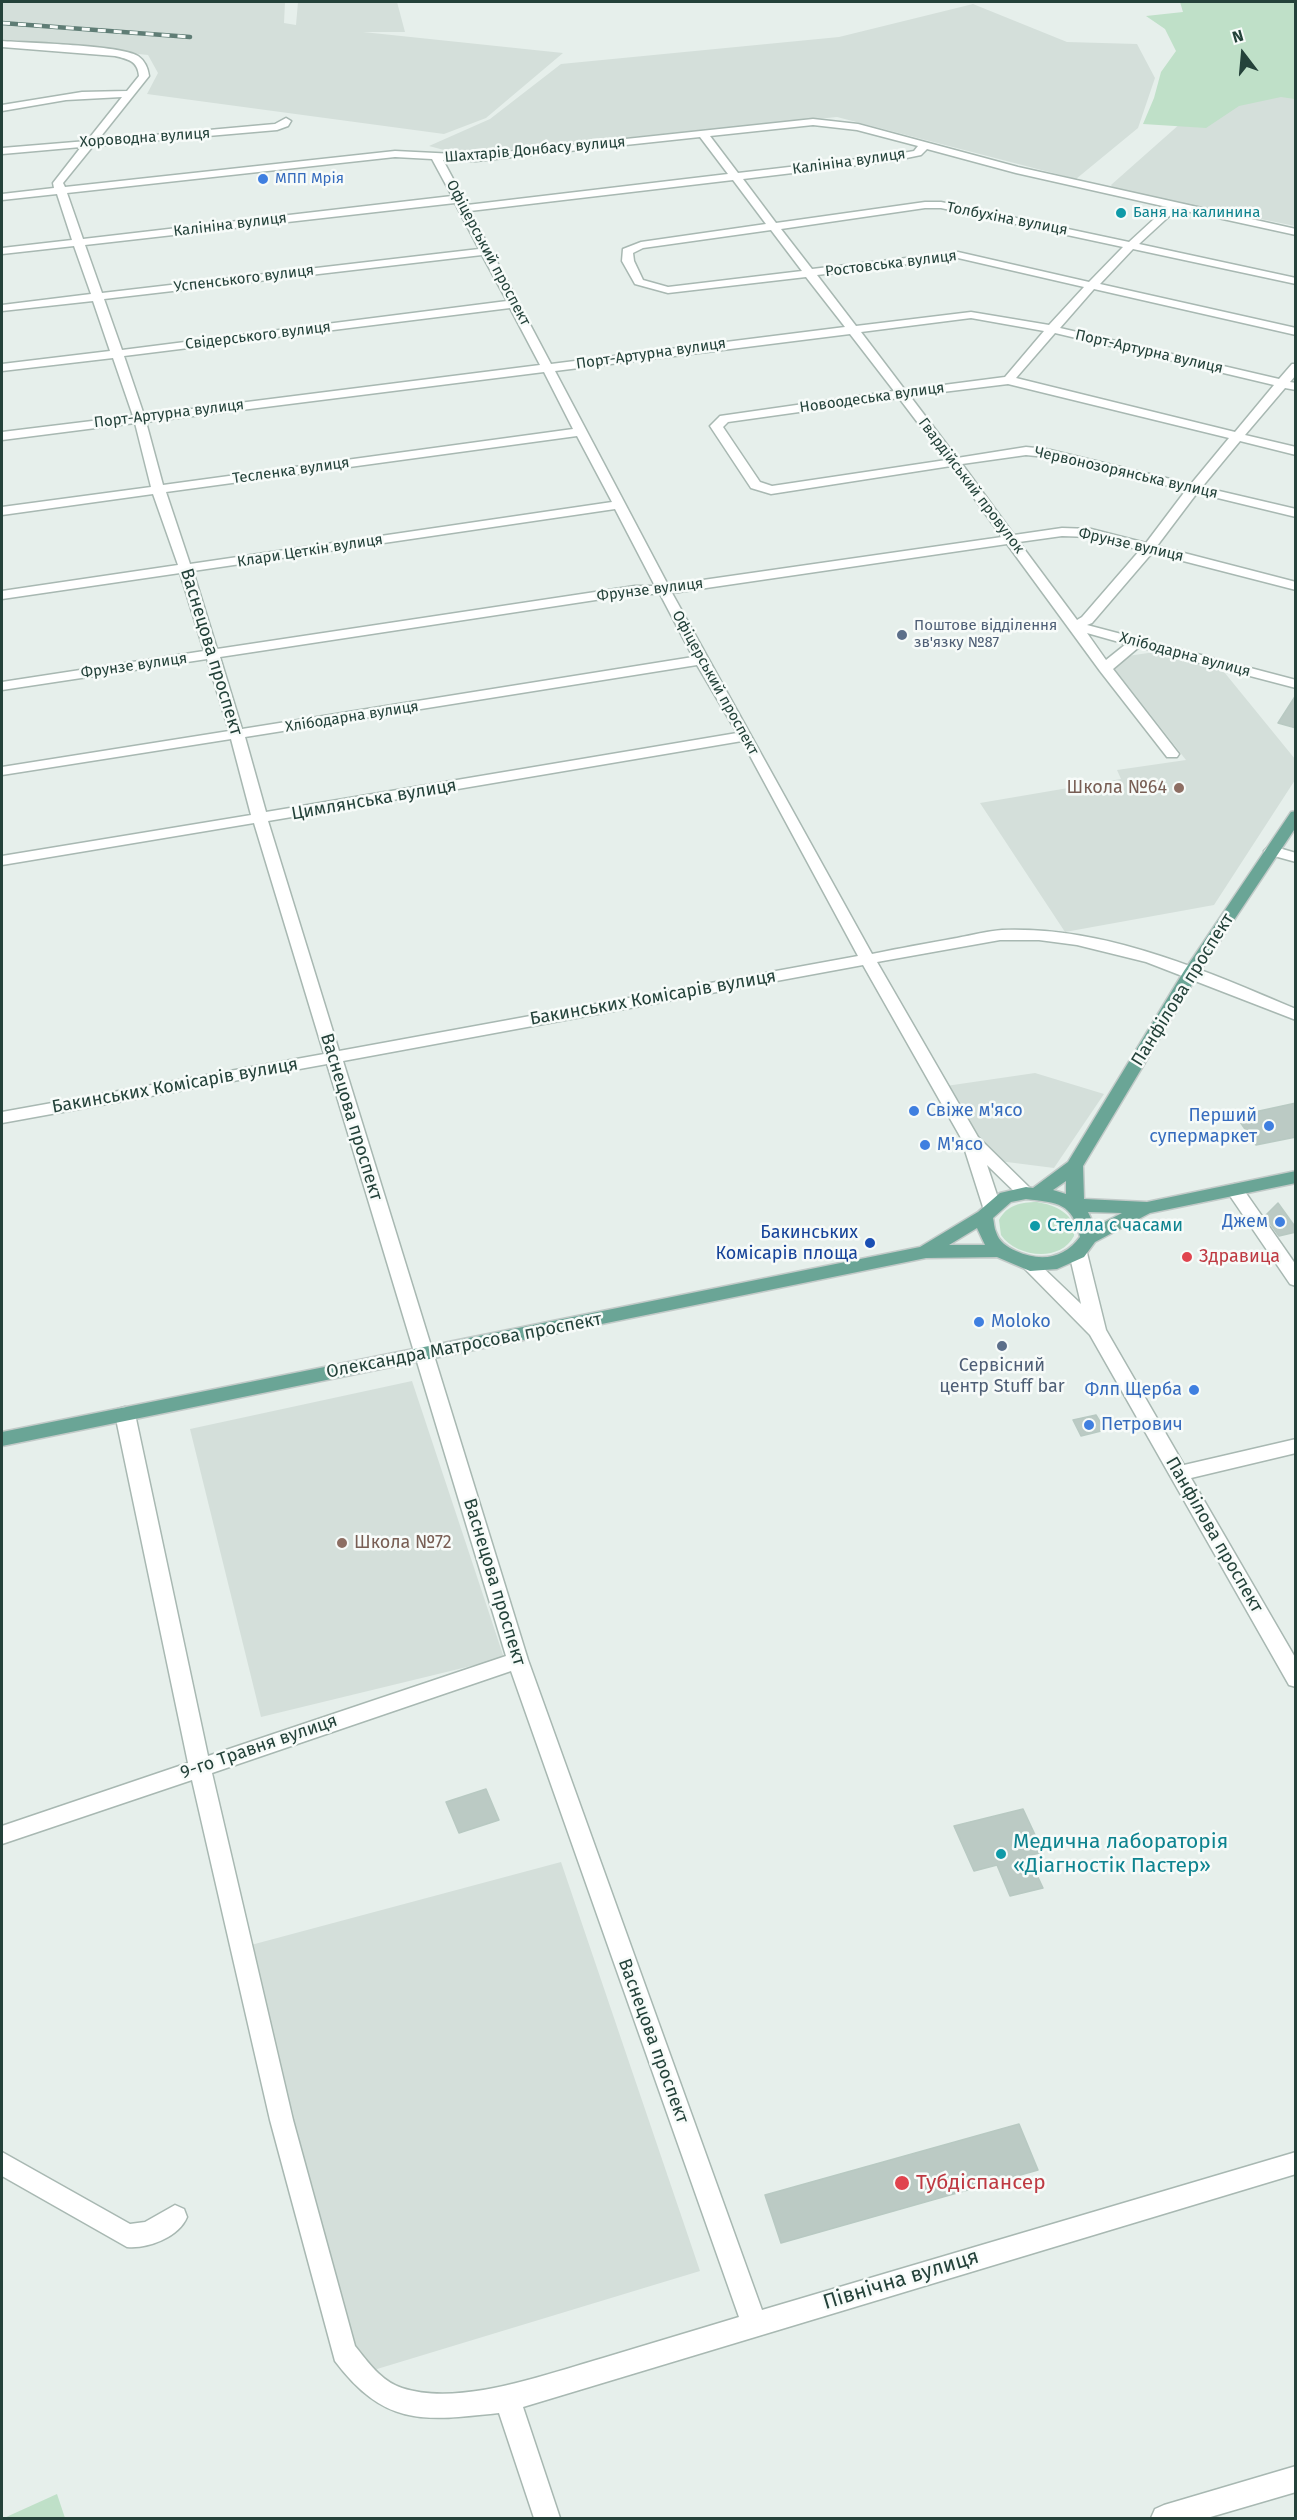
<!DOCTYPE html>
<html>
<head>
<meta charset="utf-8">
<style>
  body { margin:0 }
  #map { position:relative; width:1297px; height:2520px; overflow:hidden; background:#e6efeb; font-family:"Fira Sans",sans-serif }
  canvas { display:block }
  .frame { position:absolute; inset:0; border:3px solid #24423a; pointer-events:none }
  .north { position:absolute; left:1213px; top:24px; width:60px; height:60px; -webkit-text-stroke:4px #f7fbf9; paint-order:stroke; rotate:344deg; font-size:16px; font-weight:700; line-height:24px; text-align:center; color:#24423a }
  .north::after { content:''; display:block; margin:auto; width:21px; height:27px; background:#24423a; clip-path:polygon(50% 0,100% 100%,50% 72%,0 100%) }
</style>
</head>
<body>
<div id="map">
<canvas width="1297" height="2520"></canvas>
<div class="frame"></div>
<div class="north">N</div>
</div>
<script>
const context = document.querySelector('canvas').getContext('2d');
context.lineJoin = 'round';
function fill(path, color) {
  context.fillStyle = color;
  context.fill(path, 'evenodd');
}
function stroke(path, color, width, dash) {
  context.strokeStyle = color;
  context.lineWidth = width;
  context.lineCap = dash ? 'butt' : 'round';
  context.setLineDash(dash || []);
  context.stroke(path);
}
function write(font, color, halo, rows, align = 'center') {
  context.font = font + ' "Fira Sans",sans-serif';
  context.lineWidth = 5;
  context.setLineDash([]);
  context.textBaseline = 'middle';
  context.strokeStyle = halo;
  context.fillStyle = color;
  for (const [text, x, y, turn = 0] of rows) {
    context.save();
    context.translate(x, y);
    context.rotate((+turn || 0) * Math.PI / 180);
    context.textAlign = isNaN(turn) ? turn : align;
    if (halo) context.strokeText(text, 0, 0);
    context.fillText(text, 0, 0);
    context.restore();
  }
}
fill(new Path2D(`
  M2,2H285L284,23L296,25L298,2H397L405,32H363L563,53L486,118L444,134L147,94L158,73L148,55L2,39Z
  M973,4L1067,42L1137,44L1155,78L1138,128L1076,179L837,117L459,154L429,146L490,119L561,64L839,37Z
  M1225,84L1295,98V226L1114,189L1111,185Z
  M1162,651L1220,667L1295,759V780L1214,905L1065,932L980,803L1121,779L1117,770L1186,760L1107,659Z
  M1035,1073L1104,1094L1054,1168L999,1161L983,1143L946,1086Z
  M412,1381L504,1658L261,1717L190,1429Z
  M561,1862L700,2271L354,2376L251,1945Z`), '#d4dfda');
fill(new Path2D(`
  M1180,2H1295V99L1281,97L1239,106L1206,128L1143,124L1154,98L1161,72L1176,51L1165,29L1146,16L1183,12Z
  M1037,1202C1055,1205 1077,1214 1074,1236C1060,1263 1016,1257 1001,1235L999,1220C1007,1205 1021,1202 1037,1202Z
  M57,2494L65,2518H4Z`), '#bfe0c8');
const building = new Path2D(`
  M1296,695V728L1278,723Z
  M1296,1103V1137L1256,1145L1236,1116Z
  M1278,1203L1296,1228V1232L1279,1236L1265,1216Z
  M1096,1415L1105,1430L1081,1436L1073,1420Z
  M486,1789L499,1820L459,1833L446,1802Z
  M1023,1809L1043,1852L1028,1856L1043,1888L1010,1896L997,1865L974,1871L954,1826Z
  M1019,2124L1038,2170L781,2243L765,2195Z`);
fill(building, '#bbcac4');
stroke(building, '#b8c9c2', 1.5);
const minor = new Path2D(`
  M2,41C28,43 120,45 138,56C145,61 148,68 149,76L98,140L275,124L286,118L291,121L288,126L277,130L93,146L63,183L65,187L395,151L476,155L813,119L858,124L1018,167L1296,229V235L1177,209L1139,244L1296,278V284L1133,249L1100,284L1296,328V335L1094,289L1060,328L1279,379L1292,364H1296V375L1290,382L1296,383V390L1285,388L1245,435L1296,447V455L1240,441L1202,487L1296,509V517L1197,493L1157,546L1296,582V590L1152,553L1092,623L1087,625L1296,680V688L1139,647L1113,669L1179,754L1177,757H1167L1100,671L1007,544L672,593L872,954C900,948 929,943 957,938C972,935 988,931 1002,930C1105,926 1203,970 1296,1009V1020L1146,962L1077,945L1039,940H1000L877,962L978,1137L1035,1193L1032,1197H1020L987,1165L1001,1207L998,1211H986L983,1207L961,1138L863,965L343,1061L528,1660L762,2310L1296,2152V2174L523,2407L560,2518H534L499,2413C423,2421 385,2427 335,2361L270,2120L192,1780L2,1844V1826L188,1763L115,1414L118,1409L125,1407L132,1409L135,1414L208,1756L506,1656L327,1064L2,1123V1112L324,1054L254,823L2,865V856L251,815L231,739L2,775V767L229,731L207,659L2,690V682L204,651L180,573L2,599V591L178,565L153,494L2,515V507L151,487L135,423L2,440V432L133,416L113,358L2,371V364L110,351L93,301L2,311V305L91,294L74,246L2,254V248L72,240L57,194L2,200V194L54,188L53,183L81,147L2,154V148L87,141L122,97L66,100L2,111V105L82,92L127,91L139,76C138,61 128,59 115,56L2,47ZM813,125L857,130L918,146L914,151L892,155L738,173L710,136ZM700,137L728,174L467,205L443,160L476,161ZM927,149L1016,173L1167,207L1129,242L941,202H925L776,223L743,179L892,161L921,155ZM395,157L432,159L452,196L83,239L67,193ZM733,180L766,224L641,242L623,249L622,261L635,284L668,293L806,277L845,327L551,364L470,211ZM455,203L479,249L102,293L85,245ZM925,208H941L1123,247L1089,282L958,252L812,269L781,229ZM771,230L802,271L668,287L643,280L634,261L633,253L643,248ZM482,255L507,301L122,350L104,299ZM958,258L1084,287L1049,325L971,312L856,326L817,275ZM510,308L540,365L144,415L124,356ZM971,318L1044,331L1005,377L905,390L861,332ZM1055,333L1274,385L1235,432L1016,378ZM850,334L894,391L720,416L710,426L751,488L771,494L951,466L1002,537L668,585L555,371ZM544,372L573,429L163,485L146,422ZM1008,384L1229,438L1191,484L1046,449L1026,447L957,458L910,396ZM899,398L946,460L772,486L760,482L723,427L728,422ZM577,436L612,502L190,564L166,492ZM1026,455L1046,457L1186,490L1146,543L1091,529L1062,528L1014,535L962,464ZM615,509L655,586H635L217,649L193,571ZM1062,536L1091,537L1140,550L1082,617L1077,620L1019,542ZM635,594H660L693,657L242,729L220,657ZM1087,633L1126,644L1106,660ZM697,665L737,733L266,812L245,737ZM742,741L858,956L339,1051L268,821ZM511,1671L739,2317C694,2331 648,2344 603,2358C546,2374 460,2407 402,2388C381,2381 368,2362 355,2346L293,2120L212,1773Z
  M1272,846L1296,853V862L1267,854L1264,851L1267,848Z
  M1235,1184L1241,1186L1296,1265V1286L1290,1284L1226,1190L1229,1186Z
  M1078,1247L1084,1249L1087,1253L1106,1330L1184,1465L1296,1439V1453L1191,1478L1296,1659V1687L1289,1685L1090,1335L1021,1265L1024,1261L1030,1259L1036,1261L1081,1304L1069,1253L1072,1249Z
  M2,2152L130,2224L145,2222L175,2205L184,2209L187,2217C179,2237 148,2249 127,2247L2,2176Z
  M1296,2466V2492L1207,2518H1151L1155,2509L1164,2505Z`);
const major = new Path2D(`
  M1296,811V827L1200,971L1083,1166L1084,1199L1147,1202L1296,1171V1183L1150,1213L1095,1242L1084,1257L1057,1269L1030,1271L997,1257L926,1258L2,1446V1432L920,1247L978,1212L1000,1193L1026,1187L1033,1188L1068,1162L1184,971L1291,812ZM1066,1181V1194L1053,1190ZM1026,1199C1058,1203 1072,1202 1080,1237C1064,1259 1040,1262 1016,1251C1007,1247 999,1242 996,1232C994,1228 994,1222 993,1218L1011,1202ZM1088,1212L1122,1213L1095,1227ZM977,1228L985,1245H949Z`);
stroke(minor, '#a8b8b2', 3);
stroke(major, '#c2cac8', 3);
fill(minor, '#fff');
fill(major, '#6aa596');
const rail = new Path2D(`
  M2,23L190,37`);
stroke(rail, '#5f7d75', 4.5);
stroke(rail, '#f7fbf9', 3, [8]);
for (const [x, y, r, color] of [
  [263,179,6,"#3f7fe0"],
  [1121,213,6,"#0f9aa8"],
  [902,635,6,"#5c6f8a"],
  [1179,788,6,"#8d6e63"],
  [914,1111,6,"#3f7fe0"],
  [1269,1126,6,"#3f7fe0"],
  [925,1145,6,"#3f7fe0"],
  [1280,1222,6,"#3f7fe0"],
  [1035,1226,6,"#0f9aa8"],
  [870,1243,6,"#1a4fb4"],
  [1187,1257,6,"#e0444e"],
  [979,1322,6,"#3f7fe0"],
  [1002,1346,6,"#5c6f8a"],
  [1194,1390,6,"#3f7fe0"],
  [1089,1425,6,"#3f7fe0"],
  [342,1543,6,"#8d6e63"],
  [1001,1854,6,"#0f9aa8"],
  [902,2183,8,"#e0444e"]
]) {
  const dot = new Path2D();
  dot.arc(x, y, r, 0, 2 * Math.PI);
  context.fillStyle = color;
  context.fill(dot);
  stroke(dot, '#f7fbf9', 2);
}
write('15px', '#24423a', '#f7fbf9', [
  ["Хороводна вулиця",145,138,-4],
  ["Шахтарів Донбасу вулиця",535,150,-5],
  ["Калініна вулиця",849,162,-8],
  ["Толбухіна вулиця",1007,219,11],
  ["Калініна вулиця",230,225,-7],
  ["Офіцерський проспект",488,253,62],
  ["Ростовська вулиця",891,264,-7],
  ["Успенського вулиця",244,279,-7],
  ["Свідерського вулиця",258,336,-7],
  ["Порт-Артурна вулиця",1149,352,13],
  ["Порт-Артурна вулиця",651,354,-8],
  ["Новоодеська вулиця",872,398,-8],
  ["Порт-Артурна вулиця",169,414,-7],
  ["Тесленка вулиця",291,471,-8],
  ["Червонозорянська вулиця",1126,473,13],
  ["Гвардійський провулок",971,486,53],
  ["Фрунзе вулиця",1131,545,13],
  ["Клари Цеткін вулиця",310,551,-9],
  ["Фрунзе вулиця",650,590,-7],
  ["Хлібодарна вулиця",1185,655,15],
  ["Фрунзе вулиця",134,666,-8],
  ["Офіцерський проспект",715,683,61],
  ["Хлібодарна вулиця",352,717,-9]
]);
write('15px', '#366cbe', '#f7fbf9', [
  ["МПП Мрія",275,179]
], 'left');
write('15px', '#0d838f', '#f7fbf9', [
  ["Баня на калинина",1133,213]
], 'left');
write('15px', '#4e5e75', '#f7fbf9', [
  ["Поштове відділення",914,626],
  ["зв'язку №87",914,643]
], 'left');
write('18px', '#24423a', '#f7fbf9', [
  ["Васнецова проспект",211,652,73],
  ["Цимлянська вулиця",374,800,-10],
  ["Панфілова проспект",1183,990,-58],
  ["Бакинських Комісарів вулиця",653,998,-10],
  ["Бакинських Комісарів вулиця",175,1086,-10],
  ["Васнецова проспект",351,1117,73],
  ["Олександра Матросова проспект",464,1346,-11],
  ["Панфілова проспект",1214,1535,60],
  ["Васнецова проспект",494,1582,73],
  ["9-го Травня вулиця",259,1747,-19],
  ["Васнецова проспект",653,2041,70]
]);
write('18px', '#785e54', '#f7fbf9', [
  ["Школа №64",1167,788],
  ["Школа №72",354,1543,"left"]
], 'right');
write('18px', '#366cbe', '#f7fbf9', [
  ["Свіже м'ясо",926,1111],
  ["Перший",1257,1116,"right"],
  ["супермаркет",1257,1137,"right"],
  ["М'ясо",937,1145],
  ["Джем",1268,1222,"right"],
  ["Moloko",991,1322],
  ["Флп Щерба",1182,1390,"right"],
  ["Петрович",1101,1425]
], 'left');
write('18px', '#0d838f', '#f7fbf9', [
  ["Стелла с часами",1047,1226]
], 'left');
write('18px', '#164399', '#f7fbf9', [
  ["Бакинських",858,1233],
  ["Комісарів площа",858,1254]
], 'right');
write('18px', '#be3a42', '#f7fbf9', [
  ["Здравица",1199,1257]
], 'left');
write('18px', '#4e5e75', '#f7fbf9', [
  ["Сервісний",1002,1366],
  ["центр Stuff bar",1002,1387]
]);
write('21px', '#0d838f', '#f7fbf9', [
  ["Медична лабораторія",1013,1842],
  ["«Діагностік Пастер»",1013,1866]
], 'left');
write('21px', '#be3a42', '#f7fbf9', [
  ["Тубдіспансер",916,2183]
], 'left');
write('21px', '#24423a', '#f7fbf9', [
  ["Північна вулиця",901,2280,-17]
]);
</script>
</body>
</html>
